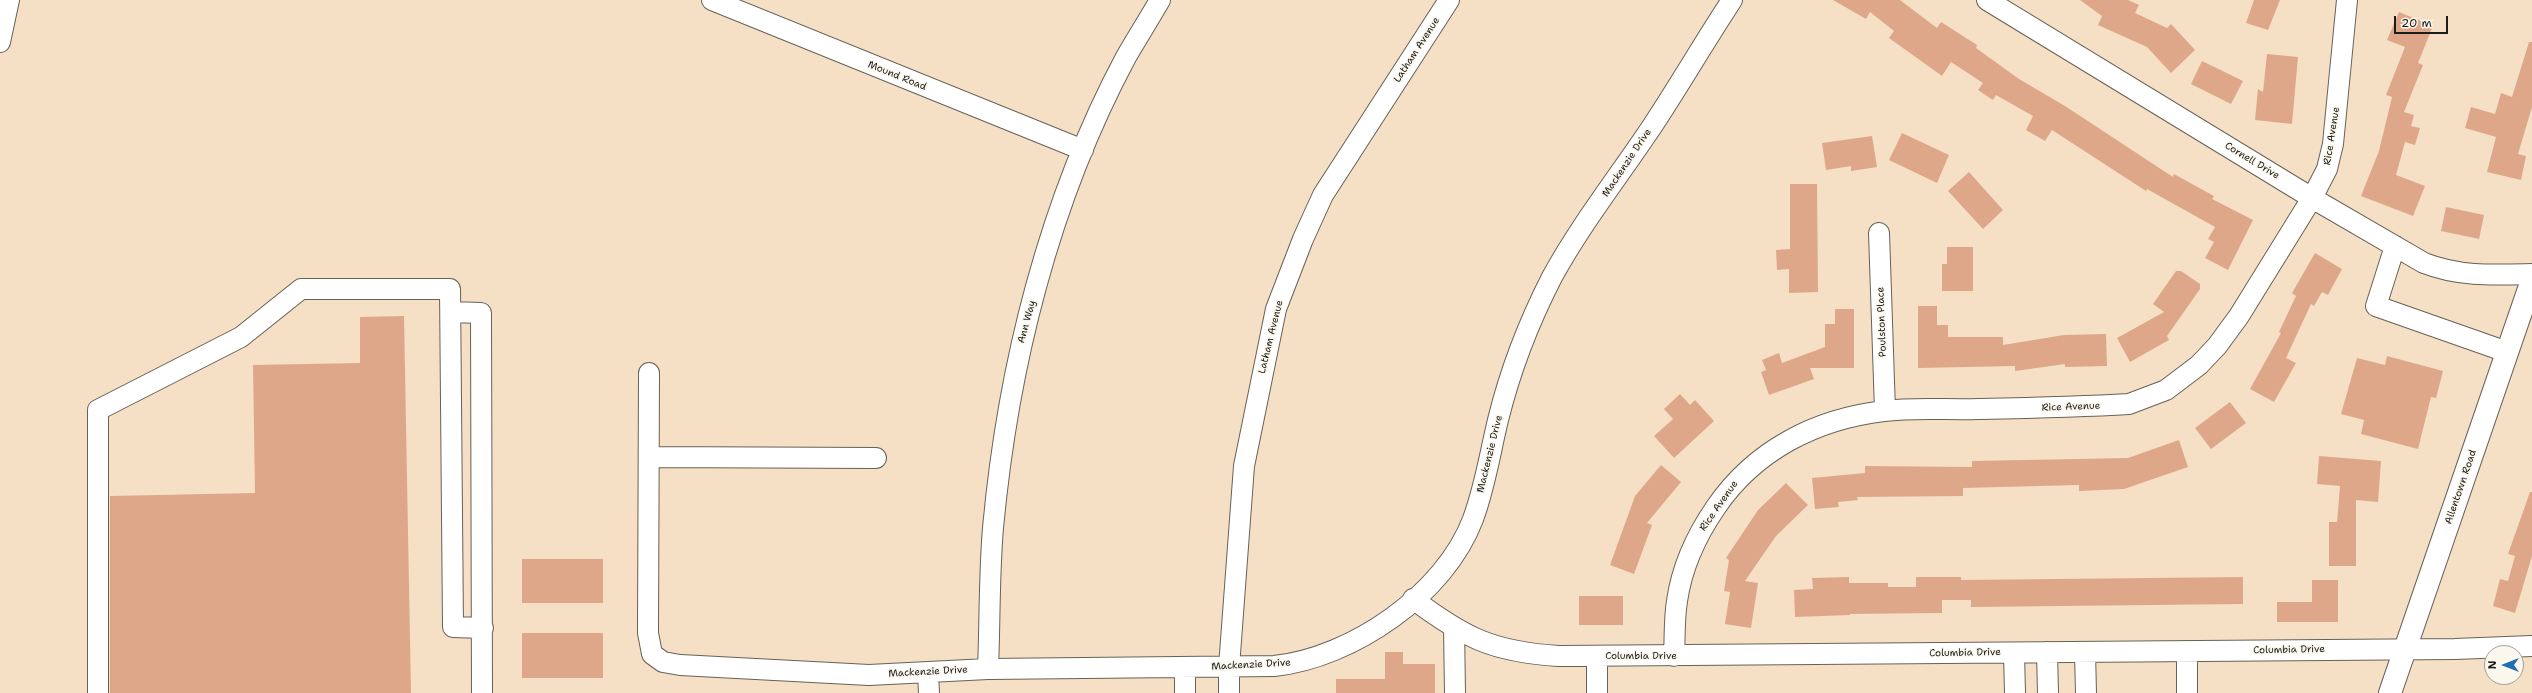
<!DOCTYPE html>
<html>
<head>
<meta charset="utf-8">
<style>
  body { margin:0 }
  #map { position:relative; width:2532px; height:693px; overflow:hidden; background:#f5e0c5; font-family:"Shantell Sans",sans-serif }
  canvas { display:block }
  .north { position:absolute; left:2484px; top:645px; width:40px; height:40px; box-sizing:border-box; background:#fbf7ec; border:1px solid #a29f99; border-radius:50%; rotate:270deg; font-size:11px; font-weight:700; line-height:16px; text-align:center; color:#1c1c1c }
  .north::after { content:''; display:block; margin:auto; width:14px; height:18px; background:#1f6fb2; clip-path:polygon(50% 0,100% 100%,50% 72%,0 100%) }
  .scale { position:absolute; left:2394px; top:16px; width:54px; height:18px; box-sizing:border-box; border:2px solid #1c1c1c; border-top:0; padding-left:5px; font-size:12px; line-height:14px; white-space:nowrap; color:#1c1c1c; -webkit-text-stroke:3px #fbf7ec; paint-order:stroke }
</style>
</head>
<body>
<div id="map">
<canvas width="2532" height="693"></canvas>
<div class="north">N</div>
<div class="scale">20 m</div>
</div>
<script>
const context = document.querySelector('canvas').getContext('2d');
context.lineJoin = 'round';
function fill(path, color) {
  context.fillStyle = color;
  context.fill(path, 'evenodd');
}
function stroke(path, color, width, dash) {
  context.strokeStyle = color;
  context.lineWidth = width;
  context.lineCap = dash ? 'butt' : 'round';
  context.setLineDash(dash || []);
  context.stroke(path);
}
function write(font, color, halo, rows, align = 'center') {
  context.font = font + ' "Shantell Sans",sans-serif';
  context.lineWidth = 3;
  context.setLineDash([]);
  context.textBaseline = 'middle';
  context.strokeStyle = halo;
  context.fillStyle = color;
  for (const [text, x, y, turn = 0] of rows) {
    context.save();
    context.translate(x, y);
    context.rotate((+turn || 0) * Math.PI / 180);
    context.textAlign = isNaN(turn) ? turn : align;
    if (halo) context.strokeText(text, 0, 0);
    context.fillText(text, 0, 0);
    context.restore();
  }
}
fill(new Path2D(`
  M1833,0H1900L1937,28L1941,22L1977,45L1976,48L2019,79L2065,106L2173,177L2174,174L2214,196L2212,199L2253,220L2228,270L2205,258L2214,242L2208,239L2215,227L2147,189L2146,191L2052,130L2045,141L2026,130L2033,116L1996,95L1993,100L1978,90L1983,83L1951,62L1942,76L1889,38L1894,31L1870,12L1866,19Z
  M2080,0H2128L2139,5L2135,13L2167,28L2171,24L2195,50L2171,73L2147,47L2098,25L2102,16Z
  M2254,0H2280L2268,30L2246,23Z
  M2399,12L2433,26L2418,63L2423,65L2404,112L2414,115L2411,126L2420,128L2415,145L2405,142L2396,175L2425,186L2413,216L2361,196L2379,151L2392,97L2386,95L2405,47L2387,40Z
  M2529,42H2532V107L2518,154L2526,156L2521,180L2487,172L2496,137L2465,128L2471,107L2495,114L2501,93L2512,97Z
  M2267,54L2298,57L2292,124L2255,120L2258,89L2263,92Z
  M2202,61L2243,81L2231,104L2191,84Z
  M1902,133L1949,155L1937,183L1889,160Z
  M1872,136L1877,167L1851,171V166L1826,170L1822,143Z
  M1969,172L2003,210L1983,229L1948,191Z
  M1790,184H1817L1818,292L1789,293V269L1777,270L1776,250L1790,249Z
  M2446,207L2484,215L2479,239L2441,231Z
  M1947,247H1973V291H1942V264H1947Z
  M2315,253L2342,269L2328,295L2322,292L2314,306L2311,304L2286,358L2296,363L2274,402L2250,389L2281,333L2279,332L2296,296L2292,293Z
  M2176,271H2181L2200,284V289L2167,336L2169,340L2130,362L2117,338L2164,312L2153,304Z
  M1918,306H1937V325H1948V337H2003V345L2064,335L2106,334L2107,366L2065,367V364L2015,371V366L1918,368Z
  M1835,309H1854V368H1810L1814,379L1769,395L1761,372L1766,370L1762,360L1779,353L1782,363L1825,347V324H1835Z
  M404,316L411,693H110V496L255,493L253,365L360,363V317Z
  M2387,356L2443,371L2436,398L2431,397L2418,449L2361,434L2364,420L2341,414L2357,358L2385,365Z
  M1680,394L1690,405L1695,400L1714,421L1674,458L1654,436L1673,419L1664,409Z
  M2230,402L2246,423L2211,449L2195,428Z
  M2179,440L2188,467L2124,489L2079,491V485L1963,488V496L1857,497L1858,500L1838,502L1839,507L1815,509L1812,478L1865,473V466L1972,467V461L2128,458Z
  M2319,456L2381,461L2378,502L2356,500V566H2329V522H2337L2340,486L2317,484Z
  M1661,465L1681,482L1647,523L1652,525L1634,574L1610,565L1635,496Z
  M1786,483L1808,505L1776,536L1745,581L1758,583L1751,628L1725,624L1730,592L1724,591L1729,560L1726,558L1758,510Z
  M2530,492H2532V556L2515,613L2493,606L2500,579L2508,581L2515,556L2508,554Z
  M522,559H603V603H522Z
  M1849,577V583H1888V587H1916V577H1961V580L2243,577V604L1971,607V600H1942V613L1850,614V615L1795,617L1794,590L1813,589L1812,578Z
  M2312,580H2338V622H2277V602H2312Z
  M1579,596H1623V625H1579Z
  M522,633H603V678H522Z
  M1385,652H1403V664H1435V693H1336V679H1385Z`), '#dfa78a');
const minor = new Path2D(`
  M712,0L1083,150
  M1987,0L2312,198L2424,263C2460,277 2494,275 2532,274
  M0,42L9,0
  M1879,233L1885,411
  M2395,246L2376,306L2507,352
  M451,312L481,313L482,693
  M649,373L648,633L652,654L663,662L680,665L869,675L988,669L1274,666C1352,658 1445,594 1473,519C1485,487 1490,453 1498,420C1510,371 1529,322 1552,277C1581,224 1619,176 1653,125C1680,84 1705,41 1732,0
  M649,457L876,458
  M1413,599C1465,638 1493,652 1559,656L2455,649L2532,646
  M1454,627L1455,693
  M2187,651V693
  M2047,652L2048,693
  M2085,652L2086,693
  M2014,653L2015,693
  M1597,656V693
  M1674,656C1675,638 1674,619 1677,601C1682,566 1696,536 1716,507C1755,450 1816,419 1884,411C1914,407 1947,410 1978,409C2028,408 2079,407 2129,404L2166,390L2199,365L2217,346L2239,316L2312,198L2327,169L2333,144L2347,0
  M988,669C990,622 989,575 993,528C1008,366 1049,201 1126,57C1137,38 1149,19 1160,0
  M1185,669V693
  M928,673L929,693
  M98,693V410L241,337L301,289H450L453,627L483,628
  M1229,693V667L1244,466L1276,309L1303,239L1323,195L1449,0`);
const major = new Path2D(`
  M2390,693L2532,280`);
stroke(minor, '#686157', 22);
stroke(major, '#686157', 24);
stroke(minor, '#fff', 20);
stroke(major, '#fff', 22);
write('10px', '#1c1c1c', '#fbf7ec', [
  ["Latham Avenue",1417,50,-57],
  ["Mound Road",897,76,22],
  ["Rice Avenue",2332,136,-81],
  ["Cornell Drive",2252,161,31],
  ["Mackenzie Drive",1627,163,-56],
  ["Ann Way",1027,322,-75],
  ["Poulston Place",1882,322,-92],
  ["Latham Avenue",1271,337,-76],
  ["Rice Avenue",2071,407,-2],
  ["Mackenzie Drive",1490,454,-76],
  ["Allentown Road",2461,487,-71],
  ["Rice Avenue",1719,506,-55],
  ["Columbia Drive",2289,650,-1],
  ["Columbia Drive",1965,653,-1],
  ["Columbia Drive",1641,656],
  ["Mackenzie Drive",1251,665,-3],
  ["Mackenzie Drive",928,672,-3]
]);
</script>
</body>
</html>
